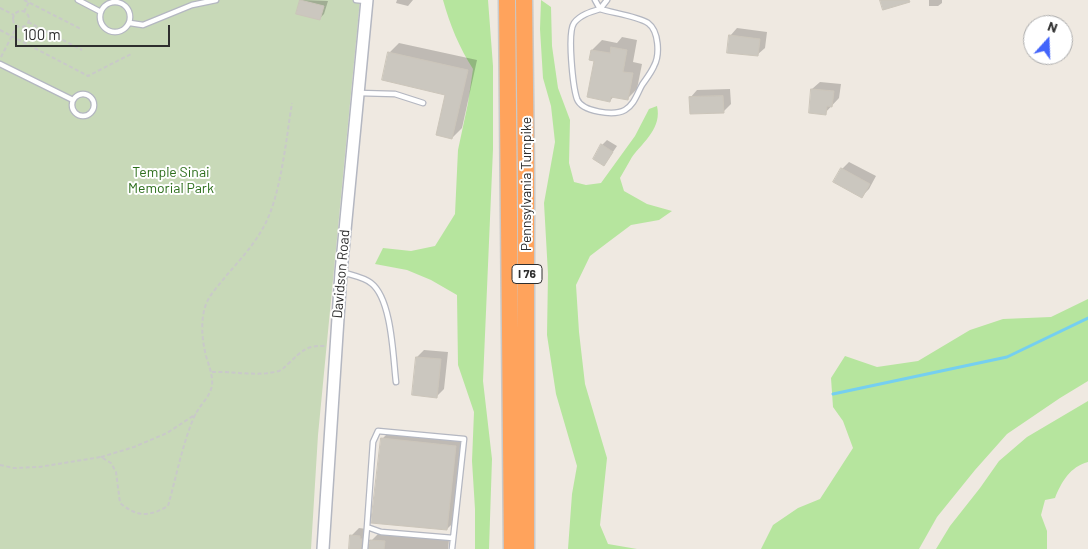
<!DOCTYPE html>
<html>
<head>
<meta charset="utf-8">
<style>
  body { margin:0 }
  #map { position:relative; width:1088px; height:549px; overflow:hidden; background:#efe9e1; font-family:Barlow,sans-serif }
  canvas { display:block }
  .north { position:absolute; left:1023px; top:15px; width:50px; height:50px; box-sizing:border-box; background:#fff; border:1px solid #ababab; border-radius:50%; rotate:20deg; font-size:14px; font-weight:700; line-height:20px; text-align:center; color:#2e2e2e }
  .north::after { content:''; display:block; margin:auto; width:18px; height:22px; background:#4264fb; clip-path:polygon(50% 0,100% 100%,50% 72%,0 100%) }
  .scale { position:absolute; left:15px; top:25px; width:155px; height:22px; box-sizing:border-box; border:2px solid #2e2e2e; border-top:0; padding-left:6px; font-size:15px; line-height:18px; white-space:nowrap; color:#2e2e2e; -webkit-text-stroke:4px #fff; paint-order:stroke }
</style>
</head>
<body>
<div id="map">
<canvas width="1088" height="549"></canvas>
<div class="north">N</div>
<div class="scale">100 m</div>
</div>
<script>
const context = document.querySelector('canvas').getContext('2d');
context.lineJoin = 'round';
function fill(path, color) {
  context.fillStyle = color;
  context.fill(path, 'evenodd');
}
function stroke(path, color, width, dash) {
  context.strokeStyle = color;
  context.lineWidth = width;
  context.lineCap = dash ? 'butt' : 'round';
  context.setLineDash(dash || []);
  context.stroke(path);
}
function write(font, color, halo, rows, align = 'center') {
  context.font = font + ' Barlow,sans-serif';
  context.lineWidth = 4;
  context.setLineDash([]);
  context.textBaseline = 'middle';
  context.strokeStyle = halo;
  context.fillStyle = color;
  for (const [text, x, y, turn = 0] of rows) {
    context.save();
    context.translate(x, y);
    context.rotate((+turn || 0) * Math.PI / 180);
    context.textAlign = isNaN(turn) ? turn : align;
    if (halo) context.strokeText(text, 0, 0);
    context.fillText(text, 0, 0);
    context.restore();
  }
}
fill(new Path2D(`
  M443,0H488L493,66V149L483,381L492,459L489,549H475V509L472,461L474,412L458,365L457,295L431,280L407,270L375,264L383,248L411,251L435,246L455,214L458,150L468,103L473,69C459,47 450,25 443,0Z
  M541,0L551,7L552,46L558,88L570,120L569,163L574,182L586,185L601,183L635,136L649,109L657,106C662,128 644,141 632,157C628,164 624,171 620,178L624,191L647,204L672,211L659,220L631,225L607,243L590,256L576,285L579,332L585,384L607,458L600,525L608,544L637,549H568L572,494L577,466L556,394L547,335L548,274L544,203L555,142L551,106L543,78L540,29Z
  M1088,299V381L1060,398L1007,434L975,470L937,517L919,549H761L773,525L798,508L820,499L853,448L843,421L833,407L831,378L845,356L877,367L918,361L970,330L1003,319L1051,317Z
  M1088,401V462C1070,467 1062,481 1055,498L1045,500L1041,515L1047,531V549H936L950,526L980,488L999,461L1027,437Z`), '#b6e59e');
fill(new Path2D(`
  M0,0H360L318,435L311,549H0Z`), '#c8d9b8');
fill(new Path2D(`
  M301,0L328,1L324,14L319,19L298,13Z
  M397,0H413L408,6L396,3Z
  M929,0H942V3L938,6H929Z
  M737,28L767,32L765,48L757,55L730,36Z
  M622,37L637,40L633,62L642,64L637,89L627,99L614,96L610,101L592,50L602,40L617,43Z
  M399,43L477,60L462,128L452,138L447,94L389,53Z
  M820,82L841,84L839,98L825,113L812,89Z
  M730,89L731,104L723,112L690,98L697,90Z
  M607,140L617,146L604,165L602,145Z
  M849,162L876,176L869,189L862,196L842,169Z
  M424,350L448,352L444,389L437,396L417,357Z
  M391,430L465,437L456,520L447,529L382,439Z
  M359,528L367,529L369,532L368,543L371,545V541L379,533L449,540L448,549H350L352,535Z`), '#0003');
stroke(new Path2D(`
  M833,394L1007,357L1088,318`), '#75cff0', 3);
const building = new Path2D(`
  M300,0L324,6L320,20L296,14Z
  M880,0H909L910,2L883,10Z
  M729,35L760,39L758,56L727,53Z
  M611,47L627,50L623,72L633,73L628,100L611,97L610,102L587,97L594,61L589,60L591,50L610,53Z
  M388,52L468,70L452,139L436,135L445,95L382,80Z
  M811,89L834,91L832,107L827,106L826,115L809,113Z
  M723,96L724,113L690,114L689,97Z
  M601,144L613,152L604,166L593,159Z
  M841,168L870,184L862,198L833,182Z
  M416,357L441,359L437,398L412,395Z
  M381,438L456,446L447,530L371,523Z
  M350,535L360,536V539H362L361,549H349Z
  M370,540L385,541L384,549H369Z`);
fill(building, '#cbc7bf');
stroke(building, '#cbc5ba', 1);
const service = new Path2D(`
  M78,0L101,12
  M356,0L366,1
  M595,0L600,9C613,13 637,16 648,23C659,31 660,55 654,66C651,73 646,79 642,85C637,94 634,105 625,110C614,116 582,112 577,99C573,87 567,33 574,23C580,15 590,12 600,9L607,0
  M100 17a15 15 0 1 1 30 0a15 15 0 1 1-30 0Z
  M130,23L143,25L192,5L216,0
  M0,64L73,100
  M359,93L395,94L423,103
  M72 105a11 11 0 1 1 22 0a11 11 0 1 1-22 0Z
  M342,272C351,275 364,277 371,283C392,299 393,357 396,382
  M365,549L367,527
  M452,549C456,512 460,476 464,439L378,431L373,442L367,527L381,532L453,538`);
const tertiary = new Path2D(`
  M323,549L341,272L367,0`);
const motorway = new Path2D(`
  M507,0L512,549
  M524,0L526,176V549`);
stroke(service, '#b4b7c1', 7);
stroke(tertiary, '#b4b7c1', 14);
stroke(motorway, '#c9c9c9', 19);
stroke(new Path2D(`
  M24,0L81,29
  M0,8L14,15
  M13 19a8 8 0 1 1 16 0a8 8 0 1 1-16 0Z
  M24,12L30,0
  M28,22L82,50
  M0,30L88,76L131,54
  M1,57L17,26
  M212,372C234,371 258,377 279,371C283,369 285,367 288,364C302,351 306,345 325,346
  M101,457L134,447L167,433L196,414
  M0,465L14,468L39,467L101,457L111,463L116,472L120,503C137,517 149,517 168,506C176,478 183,441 195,415C200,405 209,398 212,386C213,375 209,366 206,356C202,339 200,321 206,304C210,294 219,285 226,276C239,261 253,246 263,228C281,197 286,139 292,103`), '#c9c9c9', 2, [4, 2.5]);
stroke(service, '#fff', 4.5);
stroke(tertiary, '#fff', 11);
stroke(motorway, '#ffa35c', 16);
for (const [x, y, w] of [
  [527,274,30]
]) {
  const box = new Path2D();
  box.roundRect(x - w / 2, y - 9.5, w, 19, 4);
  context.fillStyle = '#fff';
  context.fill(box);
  stroke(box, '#2e2e2e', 1);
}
write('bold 12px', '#2e2e2e', null, [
  ["I 76",527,274]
]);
write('14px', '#2c6e1b', '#fff', [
  ["Temple Sinai",171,172],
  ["Memorial Park",171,188]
]);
write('14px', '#2e2e2e', '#fff', [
  ["Pennsylvania Turnpike",526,184,-90],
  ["Davidson Road",341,274,-85]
]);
</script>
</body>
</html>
